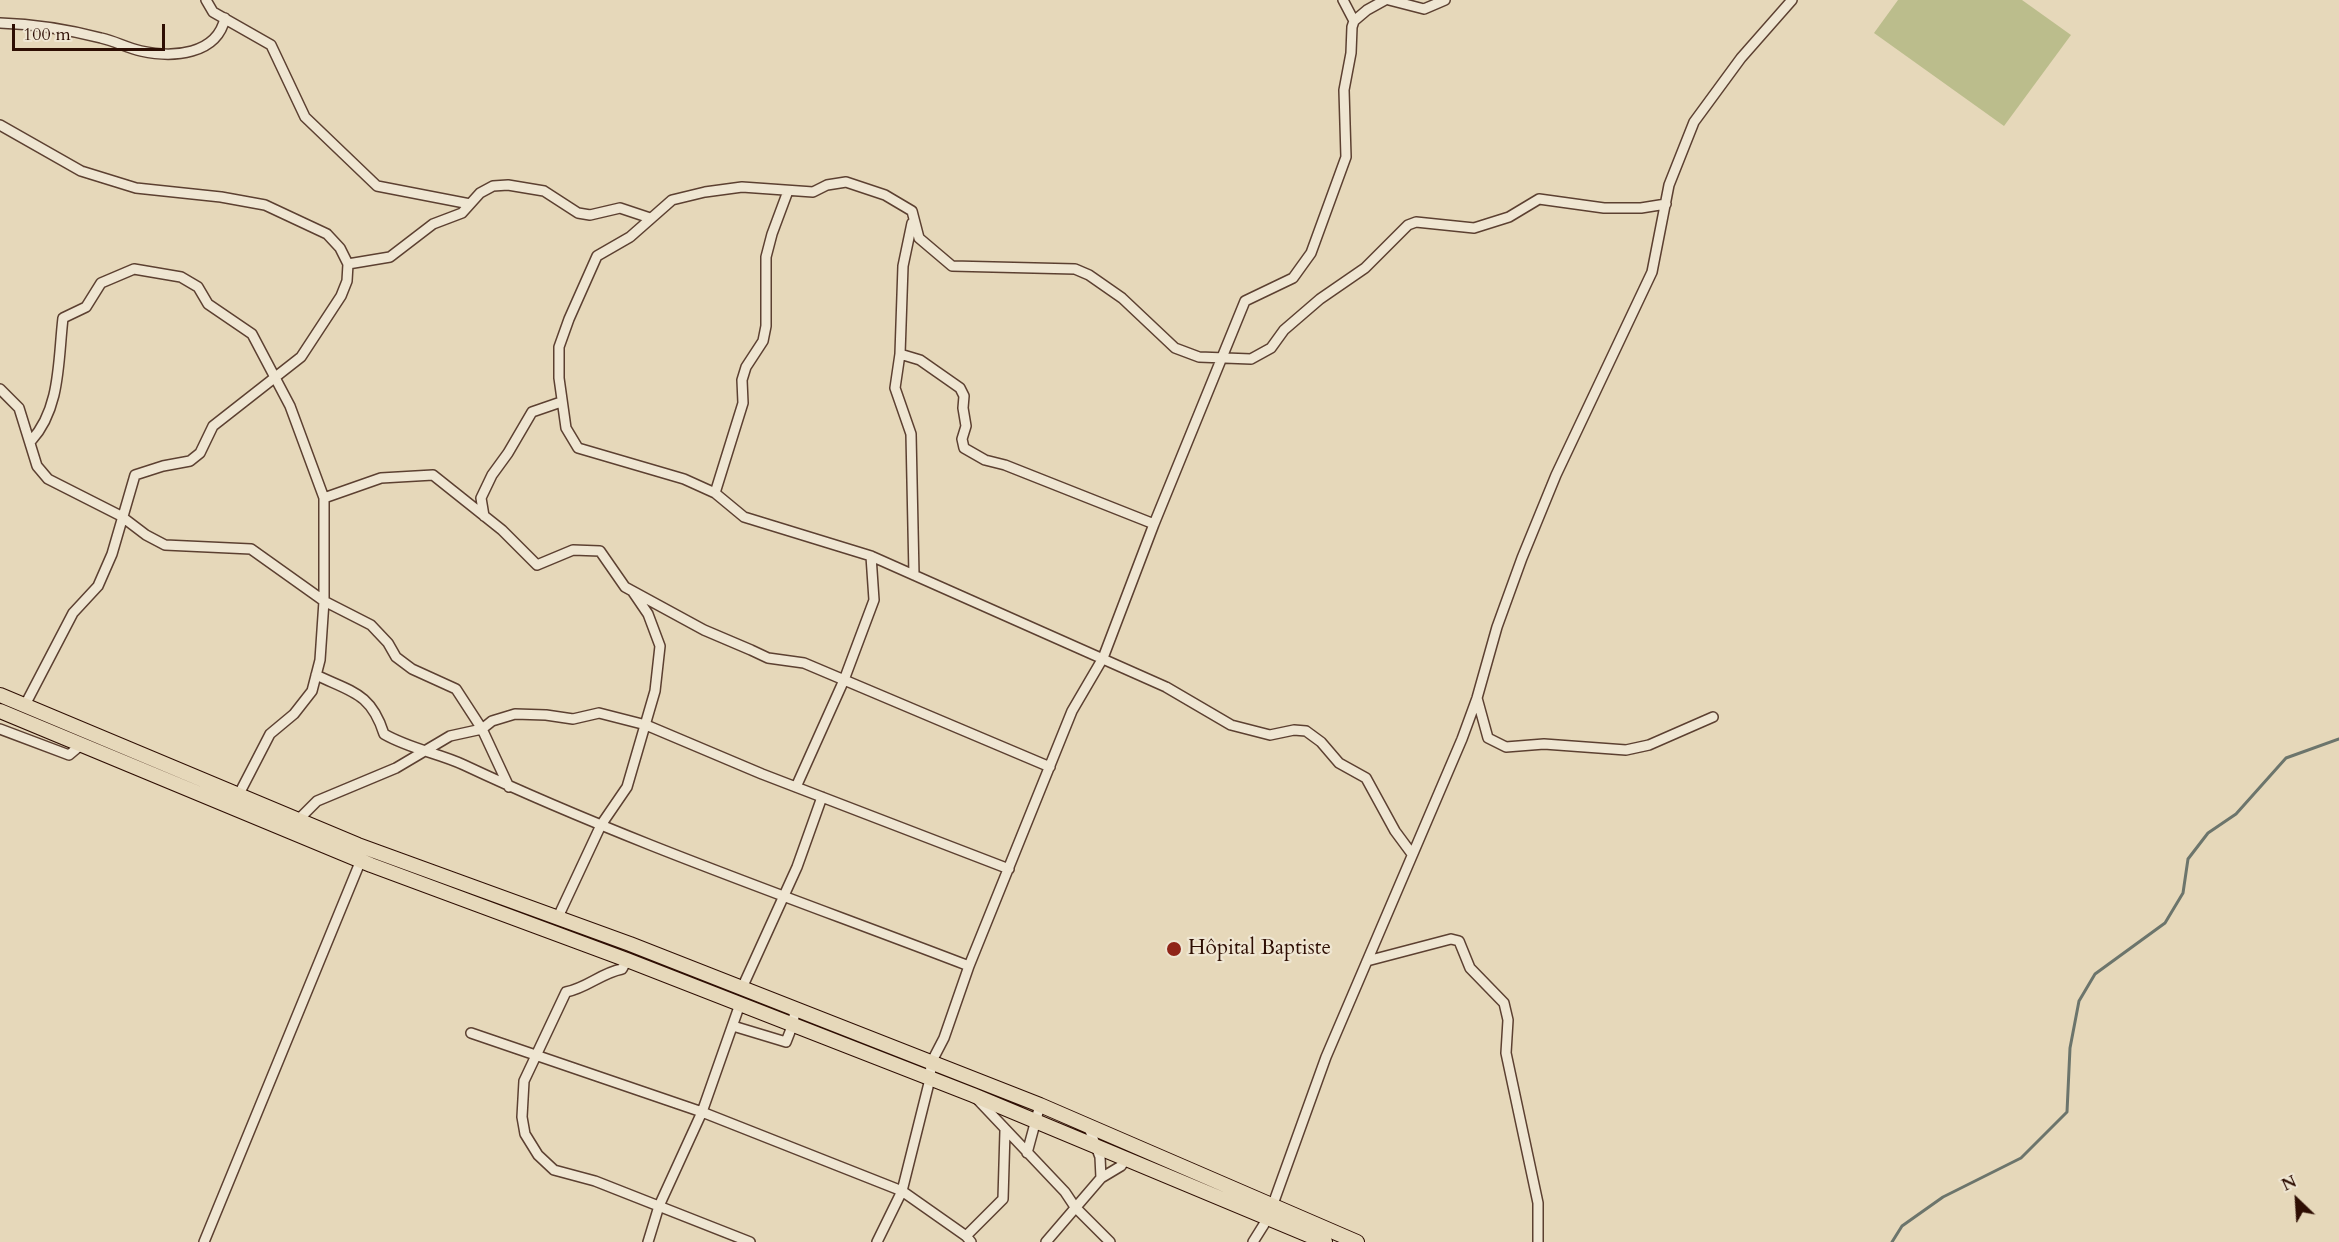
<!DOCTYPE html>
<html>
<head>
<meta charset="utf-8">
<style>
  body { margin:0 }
  #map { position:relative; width:2339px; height:1242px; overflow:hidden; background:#e6d8ba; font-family:Cardo,serif }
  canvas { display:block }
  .north { position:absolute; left:2267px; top:1170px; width:60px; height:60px; -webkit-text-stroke:4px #efe6d2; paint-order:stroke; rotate:335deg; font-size:16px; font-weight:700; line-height:24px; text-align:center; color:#2e0e03 }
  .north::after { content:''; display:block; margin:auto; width:21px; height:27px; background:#2e0e03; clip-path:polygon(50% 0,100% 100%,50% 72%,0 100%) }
  .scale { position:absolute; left:12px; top:24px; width:153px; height:27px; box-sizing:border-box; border:3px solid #2e0e03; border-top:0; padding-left:8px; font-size:18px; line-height:21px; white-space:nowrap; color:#2e0e03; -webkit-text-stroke:4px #efe6d2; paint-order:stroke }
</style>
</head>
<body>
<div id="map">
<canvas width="2339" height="1242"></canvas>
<div class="north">N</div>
<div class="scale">100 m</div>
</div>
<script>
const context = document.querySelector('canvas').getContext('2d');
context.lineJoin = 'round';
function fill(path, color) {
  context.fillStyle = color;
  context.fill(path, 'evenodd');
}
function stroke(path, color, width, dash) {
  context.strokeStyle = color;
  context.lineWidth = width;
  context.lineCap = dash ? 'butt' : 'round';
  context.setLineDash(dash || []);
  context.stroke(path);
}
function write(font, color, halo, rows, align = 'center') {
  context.font = font + ' Cardo,serif';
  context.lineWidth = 4.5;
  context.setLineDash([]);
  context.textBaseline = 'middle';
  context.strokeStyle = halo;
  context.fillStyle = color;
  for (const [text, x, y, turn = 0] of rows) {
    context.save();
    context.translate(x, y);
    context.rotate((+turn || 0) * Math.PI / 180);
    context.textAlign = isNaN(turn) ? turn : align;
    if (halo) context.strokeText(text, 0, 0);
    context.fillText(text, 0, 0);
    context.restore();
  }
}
fill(new Path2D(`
  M1898,0H2022L2071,35L2004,126L1874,33Z`), '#bbbd8c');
stroke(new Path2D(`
  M1892,1242L1902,1226L1943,1197L2021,1158L2067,1112L2070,1048L2079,1001L2095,974L2165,923L2183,893L2188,859L2208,833L2236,814L2286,758L2339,739`), '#6c756c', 3);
const street = new Path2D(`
  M206,0L213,12L271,45L305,117L377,186L470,204
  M1343,0L1354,21
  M1389,0L1424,9L1445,0
  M0,23C32,24 70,30 101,38C115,41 127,48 141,51C173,58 217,55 225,18
  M0,125L81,171L136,188L221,197L265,205L327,234L340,248L348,264L347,281L341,296L301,357L213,426L200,453L190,461L163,466L135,475L112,554L98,586L73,613L25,705
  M912,223L903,266L900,354L920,360L960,388L964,396L963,408L966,426L962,439L964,448L985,460L1005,465L1154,524
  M348,264L390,257L433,224L462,213L480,193L493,186L508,185L544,191L578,213L590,215L620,208L650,218
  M900,354L895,388L911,434L914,575
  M0,389L19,408L37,466L48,479L121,516L146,535L165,545L251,549L324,601L371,625L388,643L396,657L412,669L456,689L482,729L509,787
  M31,441C61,408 58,360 63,318L86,307L101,283L134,269L181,277L198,287L208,304L252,334L290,406L324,498V601L320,660L312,691L294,714L270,734L239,794V800
  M715,493L743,403L742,380L746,367L763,341L766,326V257L772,234L788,191
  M324,498L381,478L433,475L502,530L537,565L573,550L600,551L625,587L704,630L751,650L768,658L804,663L1050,767
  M484,516L481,498L492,475L508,453L532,412L561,402
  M316,675C352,692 371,693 384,734C410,749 438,753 464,765C628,842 800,901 969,966
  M1477,698L1488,738L1506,747L1544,744L1626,750L1649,745L1713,717
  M0,729L69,755L82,744
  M796,787L844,680L874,600L871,556
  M299,823V819L317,801L396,768L450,736L482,729L492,721L515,714L546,715L573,719L599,713L646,725L762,774L1009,869
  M1412,854L1395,831L1366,778L1339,763L1321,742L1306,731L1294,730L1270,735L1231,725L1166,687L871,556L744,517L715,493L684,479L578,448L566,428L559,378V347L569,319L597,256L630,237L672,200L705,192L742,187L813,192L827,185L846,182L885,195L912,211L919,238L952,266L1075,269L1089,275L1122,298L1175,348L1199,357L1251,359L1271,348L1284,330L1320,299L1365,268L1408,225L1416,222L1474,228L1509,217L1539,199L1604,208H1641L1666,204
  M558,917L601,825L627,787L655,691L660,646L648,614L633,592
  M627,960L622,969C601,973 587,988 566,992L524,1081L522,1117L525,1134L538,1155L554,1170L595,1181L750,1242
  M1367,961L1451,939L1459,941L1470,968L1504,1003L1508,1020L1506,1053L1538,1203V1242
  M742,988L797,867L822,797
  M733,1026L786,1042L793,1024L795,1009
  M471,1033L702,1112L902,1191L966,1236L971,1242
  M977,1099L1065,1192L1075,1207L1110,1242
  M1089,1128L1100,1157L1101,1178
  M1027,1153L1040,1105
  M966,1236L1003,1199L1005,1131
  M204,1242L361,860
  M648,1242L659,1206L702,1112L740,1004
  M877,1242L902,1191L930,1079L931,1063L944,1038L969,966L1072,711L1103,658L1154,524L1245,301L1293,278L1311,253L1346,157L1344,90L1351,53L1352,27L1354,21L1367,10L1385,0
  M1046,1242L1101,1178L1121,1166L1126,1158
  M1253,1242L1268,1218L1326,1057L1462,739L1477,698L1497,627L1522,558L1556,475L1652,272L1669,185L1694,122L1741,58L1792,0`);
const primary = new Path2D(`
  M0,695L358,845L630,944L1040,1105L1357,1242
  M0,711L371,865L627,960L973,1095L1325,1242`);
stroke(street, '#5c4031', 12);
stroke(primary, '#2e0e03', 16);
stroke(street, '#efe6d2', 9);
stroke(primary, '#e6d8ba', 14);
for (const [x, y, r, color] of [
  [1174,949,8,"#8f2418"]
]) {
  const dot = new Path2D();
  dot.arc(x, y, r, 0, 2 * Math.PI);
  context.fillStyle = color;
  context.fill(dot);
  stroke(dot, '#efe6d2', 2);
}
write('21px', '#2e0e03', '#efe6d2', [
  ["Hôpital Baptiste",1188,949]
], 'left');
</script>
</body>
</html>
